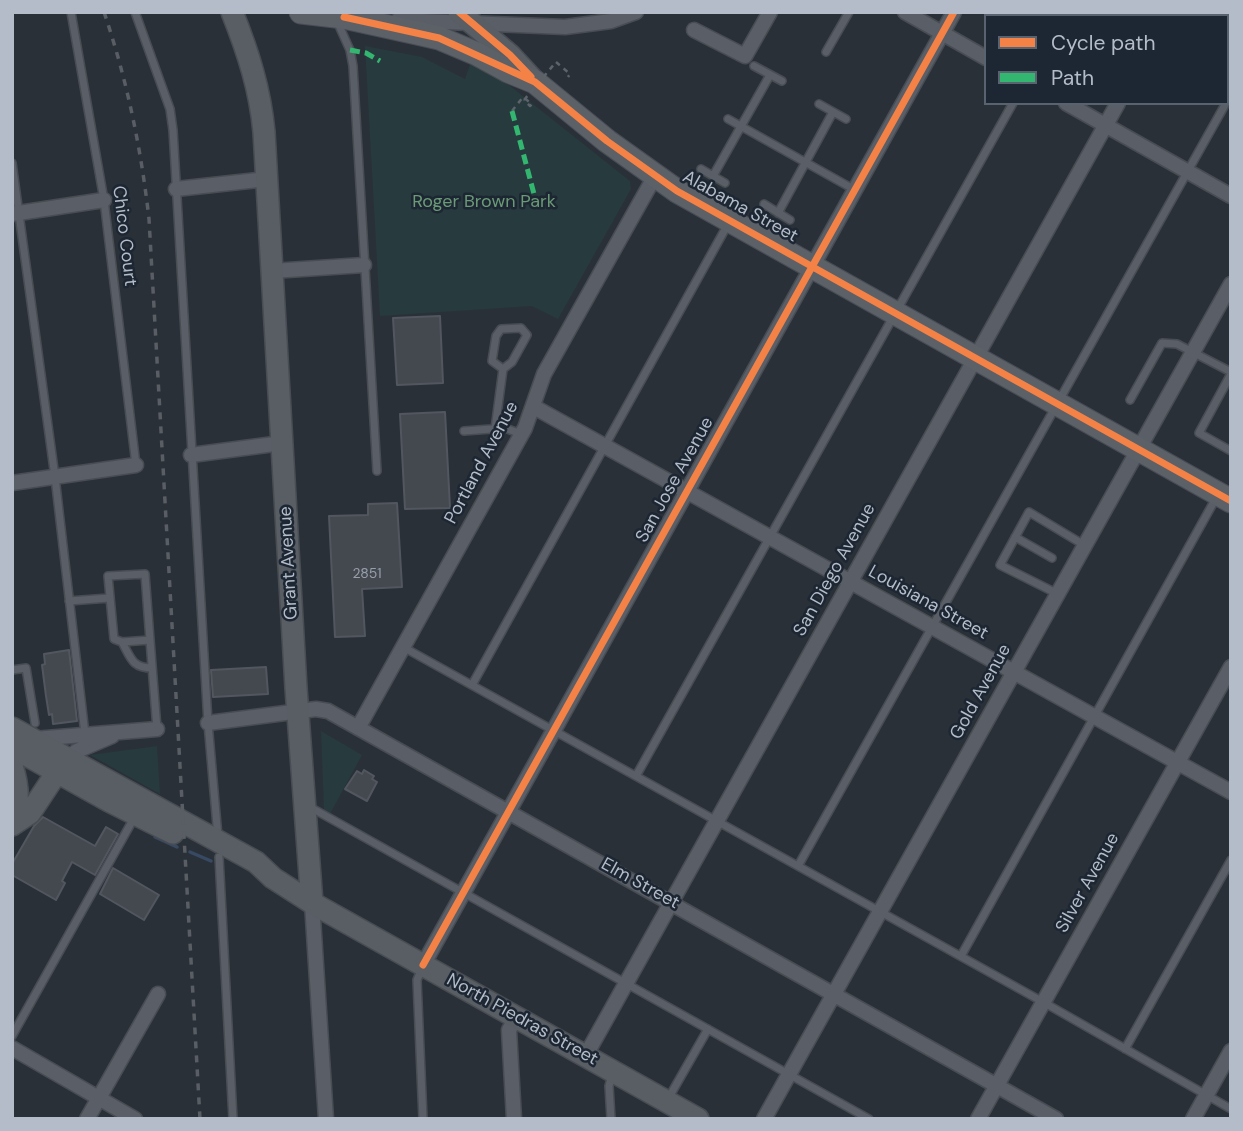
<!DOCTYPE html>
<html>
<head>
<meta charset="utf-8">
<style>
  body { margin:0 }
  #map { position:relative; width:1243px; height:1131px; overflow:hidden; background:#2a3038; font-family:"DM Sans",sans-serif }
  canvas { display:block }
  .frame { position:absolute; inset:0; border:14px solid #b4bcc9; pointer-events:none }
  .legend { position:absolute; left:984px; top:14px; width:245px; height:91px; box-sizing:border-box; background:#1d2633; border:2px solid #59626f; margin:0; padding:9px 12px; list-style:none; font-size:21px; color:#b4bcc9 }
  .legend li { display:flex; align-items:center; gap:14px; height:35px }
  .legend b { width:35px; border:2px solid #59626f }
</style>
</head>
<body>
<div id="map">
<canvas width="1243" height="1131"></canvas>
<div class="frame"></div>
<ul class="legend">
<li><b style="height:9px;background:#f48246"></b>Cycle path</li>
<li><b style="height:9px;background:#33b770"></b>Path</li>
</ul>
</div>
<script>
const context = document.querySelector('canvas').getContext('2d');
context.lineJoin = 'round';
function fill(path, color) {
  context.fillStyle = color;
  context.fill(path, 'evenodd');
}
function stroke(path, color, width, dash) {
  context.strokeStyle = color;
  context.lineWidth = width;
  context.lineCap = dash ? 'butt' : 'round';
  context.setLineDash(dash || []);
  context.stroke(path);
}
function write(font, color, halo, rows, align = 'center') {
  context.font = font + ' "DM Sans",sans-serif';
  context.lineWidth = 5;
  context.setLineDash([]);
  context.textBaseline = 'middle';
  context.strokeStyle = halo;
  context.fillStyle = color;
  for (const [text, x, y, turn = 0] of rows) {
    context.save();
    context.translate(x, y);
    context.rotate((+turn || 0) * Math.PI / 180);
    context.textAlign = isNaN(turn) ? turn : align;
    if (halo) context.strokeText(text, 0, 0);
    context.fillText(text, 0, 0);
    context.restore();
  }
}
fill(new Path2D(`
  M365,46L422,57L465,79L471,62L499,77L630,181L631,189L558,319L532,306L380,316Z
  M321,731L362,755L330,814L324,811Z
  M157,746L160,794L90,755Z`), '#273a3e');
stroke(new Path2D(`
  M155,837L177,847
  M190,852L211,861`), '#384963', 3.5);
const building = new Path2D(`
  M440,316L443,383L397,385L393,318Z
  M445,412L450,508L405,509L400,414Z
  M397,503L402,587L362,589L365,636L335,637L329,516L368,515V504Z
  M69,650L77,721L53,724L52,714L49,715L46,696L42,665L45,664L44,654Z
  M266,667L268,694L213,697L211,670Z
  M364,770L374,776L372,779L377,782L367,801L345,789L357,771L362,774Z
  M43,817L95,846L106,827L118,834L95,875L72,862L62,881L65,883L56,900L12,875V864L34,826Z
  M113,868L159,895L144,920L100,894Z`);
fill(building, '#444950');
stroke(building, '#52575f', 2);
const service = new Path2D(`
  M71,12L104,200L136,465
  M135,12L170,109L173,130L208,723L218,837
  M1062,16L1064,12
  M336,19L350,50L353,66L377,471
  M826,52L849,12
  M754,66L782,81
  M1227,100L1231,94
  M819,104L846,119
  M728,119L855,190
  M12,163L55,477L85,734
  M701,169L725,183
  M713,176L770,75
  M764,204L790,220
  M778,213L833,112
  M1231,374L1199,433L1231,451
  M1130,400L1162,343L1177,344L1231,372
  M495,429L503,369L512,362L527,335L521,328L501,329L496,336L492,361L503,369
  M464,431L505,428L521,434
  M1015,537L1052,558
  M1058,594L1000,565L1029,512L1084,545
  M69,601L109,598
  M122,642L114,639L108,576L145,574L150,640
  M403,647L1043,1002L1231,1109
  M152,668C132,668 131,658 122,642L150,640L157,729
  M12,670L26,668L35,723
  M472,685L728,224
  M636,776L1013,103
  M308,806L869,1119
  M219,857L233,1119
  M798,866L1226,103
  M961,956L1216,498
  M422,968L417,980L423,1119
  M12,1036L134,818
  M1125,1049L1231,860
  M668,1099L708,1029
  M611,1119L609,1086L612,1075`);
const minor = new Path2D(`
  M905,12L986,58
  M1167,16L1169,12
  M398,20L565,27L611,21L636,12
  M694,30L745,56L770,12
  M1066,103L1231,196
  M176,189L267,179
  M12,214L104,200
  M272,271L364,265
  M534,407L1231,792
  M191,455L282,443
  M12,483L136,465
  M208,723L316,709L328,711L1056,1119
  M358,728L525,428L544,374L655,176
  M34,739L157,729
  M66,759L77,751L112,736
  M312,903L326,1119
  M423,965L954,12
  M12,1048L135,1119
  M586,1055L1118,103
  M87,1119L158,994
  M514,1119L509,1030L517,1016
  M764,1119L1231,284
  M978,1119L1231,667
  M1193,1119L1231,1051`);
const secondary = new Path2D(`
  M232,12C248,52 260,89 264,132L296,688L312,903
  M459,12L510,55L535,82
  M12,728L256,862L273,878L312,903L698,1119
  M12,747L109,801L173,833
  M12,766C19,787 19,804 12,825
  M12,825L30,813L63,763`);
const primary = new Path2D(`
  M301,12L344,17L417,33L439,38L477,54L508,71L535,82L607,141L677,191L1231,501`);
stroke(service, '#484c53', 10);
stroke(minor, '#484c53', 17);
stroke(secondary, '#484c53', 24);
stroke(primary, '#484c55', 25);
stroke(new Path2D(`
  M556,62L570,74L568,77
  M512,111L523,97L532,104L530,106L524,100`), '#5d636a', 2.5, [5, 5]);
stroke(service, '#5a5e66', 7);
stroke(minor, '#5a5e66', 14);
stroke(secondary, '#595d64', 21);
stroke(primary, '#5c6168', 23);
stroke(new Path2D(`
  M104,12C127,80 141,148 149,219L200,1119`), '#595d64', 3.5, [7, 7]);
stroke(new Path2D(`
  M524,100L556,62`), '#5d636a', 2.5, [5, 5]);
stroke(new Path2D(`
  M350,50L366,53L380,61
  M512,111L534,194`), '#33b770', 5, [10, 5]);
stroke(new Path2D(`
  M459,12L510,55L531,77
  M344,17L439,38L535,82L607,141L677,191L1231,501
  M423,965L954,12`), '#f48246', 7);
write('14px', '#989fab', null, [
  ["2851",367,574]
]);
write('18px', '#6b9a76', '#1d2633', [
  ["Roger Brown Park",484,202]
]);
write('18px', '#b4bcc9', '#1d2633', [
  ["Alabama Street",740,207,29],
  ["Chico Court",124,236,83],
  ["Portland Avenue",482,463,-62],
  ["San Jose Avenue",675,480,-61],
  ["Grant Avenue",289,563,-93],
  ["San Diego Avenue",835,570,-61],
  ["Louisiana Street",928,603,29],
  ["Gold Avenue",981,692,-61],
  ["Silver Avenue",1088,883,-61],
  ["Elm Street",640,884,29],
  ["North Piedras Street",522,1020,29]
]);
</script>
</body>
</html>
